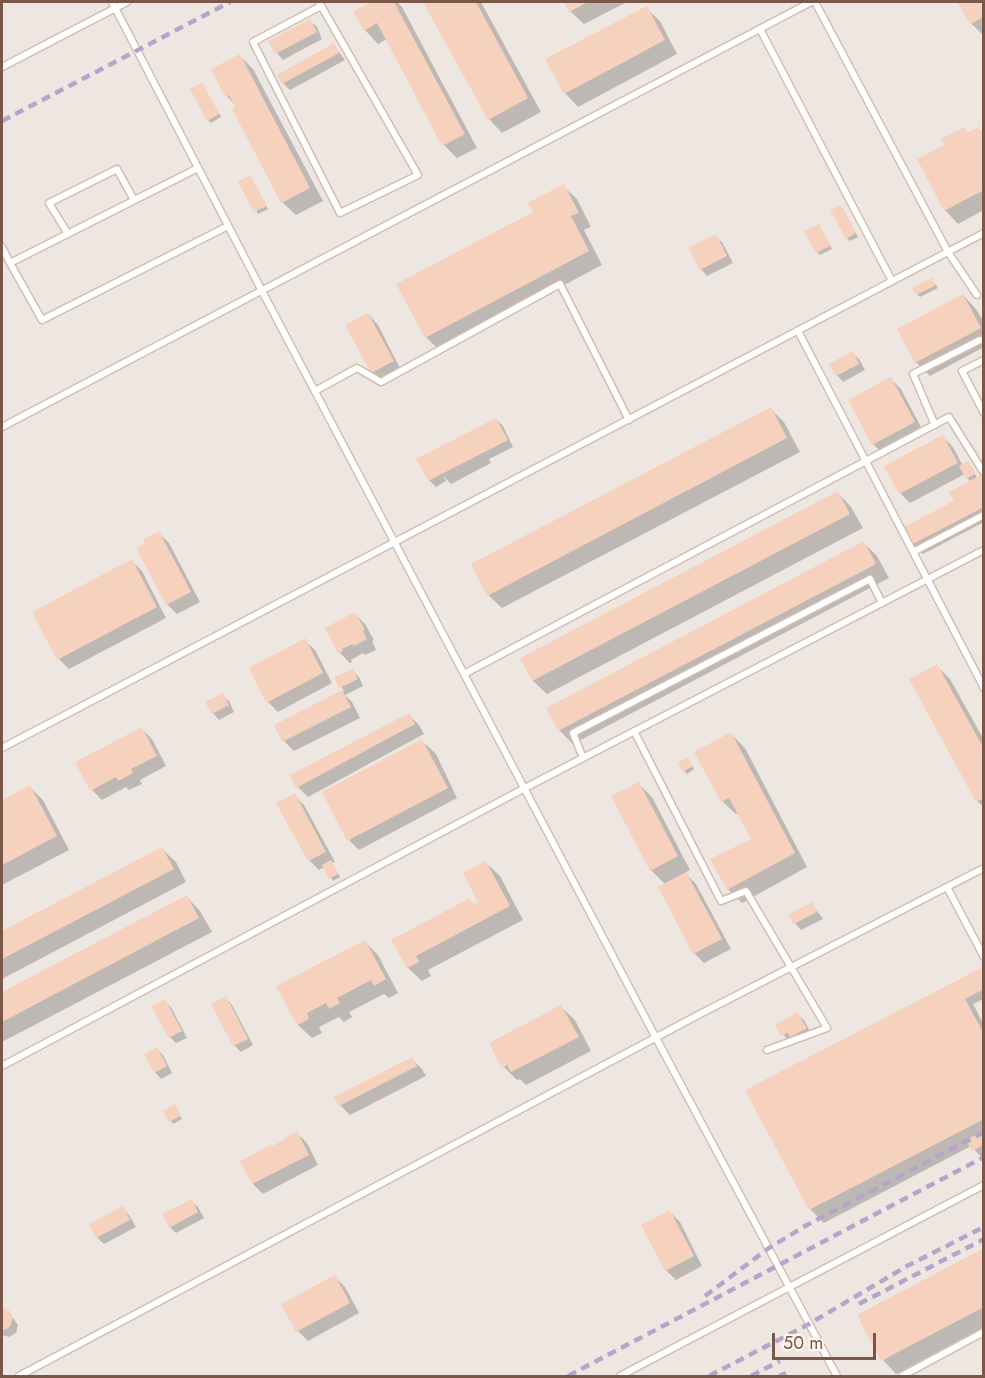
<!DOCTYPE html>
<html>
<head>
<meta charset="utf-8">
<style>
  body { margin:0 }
  #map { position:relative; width:985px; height:1378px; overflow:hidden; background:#fef4e7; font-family:Jost,sans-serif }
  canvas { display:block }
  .frame { position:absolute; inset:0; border:3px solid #7a5849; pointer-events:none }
  .scale { position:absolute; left:772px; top:1333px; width:104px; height:27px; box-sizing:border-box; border:3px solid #7a5849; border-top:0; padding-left:8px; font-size:18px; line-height:21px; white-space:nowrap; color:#7a5849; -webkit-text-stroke:4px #fff8ef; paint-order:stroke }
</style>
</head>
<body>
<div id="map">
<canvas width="985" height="1378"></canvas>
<div class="frame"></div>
<div class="scale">50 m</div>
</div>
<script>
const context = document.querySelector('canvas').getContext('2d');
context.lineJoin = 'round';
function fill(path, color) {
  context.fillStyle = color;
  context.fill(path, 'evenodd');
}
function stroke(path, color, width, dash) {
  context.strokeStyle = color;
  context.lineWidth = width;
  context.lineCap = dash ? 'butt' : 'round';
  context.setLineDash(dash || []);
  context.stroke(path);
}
fill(new Path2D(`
  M2,2H983V1376H2Z`), '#eee7e1');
fill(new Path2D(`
  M374,2H397L402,7L477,148L457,158L444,145L387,39L378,44L365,30L355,12Z
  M425,2H481L541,112L502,133L489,119Z
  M565,2H627L584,24L570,11Z
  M959,2H984V36L971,23Z
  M646,8L660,21L677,54L578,107L565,93Z
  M310,21L317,27L322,39L283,60L277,53L270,42Z
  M334,45L345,60L290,90L283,83L279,75Z
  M240,56L253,69L323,201L296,215L282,202L237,108L227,96Z
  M202,84L221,117L211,123L208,120Z
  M964,129L968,134L978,129L984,135V210L958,224L945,210L946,146Z
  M250,177L268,209L258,214L240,182Z
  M563,186L577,199L591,227L584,230L602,265L440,351L426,337L535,212Z
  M843,209L858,237L850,241L847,238Z
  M819,226L832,249L820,255L817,252Z
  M715,236L722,242L733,263L707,276L701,269Z
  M934,282L938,288L920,297L917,294Z
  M963,295L976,309L984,322V347L930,376L916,362Z
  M368,314L378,325L402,372L382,382L372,372Z
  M852,353L859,359L865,370L843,382L837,375Z
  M891,379L901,389L924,433L883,454L873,444Z
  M771,409L784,422L800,452L502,608L488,595Z
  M496,419L503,426L513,447L489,459L491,463L451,484L443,476L446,481L436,487L429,480Z
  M943,437L953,447L963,466H971L977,478L984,480V522L923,554L913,544L956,502L970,482L965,474L910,503L900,493Z
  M838,493L851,507L863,528L547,694L533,681L522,659Z
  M159,533L169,543L200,602L177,614L167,604Z
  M864,543L877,556L889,578L573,744L559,730Z
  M132,561L142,571L166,618L69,669L59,659Z
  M355,614L365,624L374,640L372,641L376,650L365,655L363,653L351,660L352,662L350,663L340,653L327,629Z
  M304,640L315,650L332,683L278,712L268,702Z
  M937,666L950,679L984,740V807L977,801Z
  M352,670L359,677L363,686L345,695L352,702L360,718L294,751L284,741L276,725L344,691L336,678Z
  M222,695L229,701L234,712L219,720L213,713Z
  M409,715L419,725L424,734L308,797L298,787Z
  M142,729L152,739L166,766L140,780L142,784L129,790L126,787L102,800L92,790Z
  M731,734L745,748L807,867L742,903L728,889L712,860L753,840L738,813L736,814L722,801Z
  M422,741L436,754L457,798L359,850L349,840Z
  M690,762L694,769L687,774L684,771Z
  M638,783L652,797L690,870L685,873L696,884L731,949L704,963L694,953L666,885L651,870Z
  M30,787L43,800L69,850L2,885V801Z
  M294,795L304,805L335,862L332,863L340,877L333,881L325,867L319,870L309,860Z
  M162,849L176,862L186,882L2,979V933Z
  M486,863L500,876L523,920L428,970L431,976L422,981L408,968L394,940L469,900L474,905L481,904Z
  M187,897L200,911L212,932L2,1042V994Z
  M812,904L823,919L801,930L795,923Z
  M365,942L378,955L398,993L389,998L384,994L349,1012L352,1017L344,1022L339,1017L319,1027L322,1033L312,1038L298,1025L278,986Z
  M984,972V999L973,1004L984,1025V1160L971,1146L824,1223L810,1209Z
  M226,998L232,1005L253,1045L241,1052L234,1045Z
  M164,1001L171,1007L187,1038L176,1043L170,1037Z
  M561,1007L575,1020L591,1051L526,1085L520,1079L517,1080L504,1067Z
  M797,1014L804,1020L812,1035L798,1043L794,1039L789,1042L777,1025Z
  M157,1049L163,1055L172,1073L161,1079L155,1072Z
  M412,1059L422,1069L426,1076L350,1115L340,1105L336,1098Z
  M177,1109L182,1119L173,1124L165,1111Z
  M297,1133L307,1143L318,1165L263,1194L253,1184L242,1162L273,1147Z
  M191,1201L198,1207L204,1218L176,1233L170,1227Z
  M123,1208L129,1215L136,1227L104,1244L97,1237L91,1225Z
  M670,1212L680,1222L702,1266L676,1280L666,1270Z
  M984,1250V1327L896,1374L883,1360Z
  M335,1277L345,1287L359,1313L308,1341L298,1331L283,1305Z
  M2,1309L7,1310L18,1325L16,1333L9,1337L2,1335Z`), '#0003');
fill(new Path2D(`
  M371,2H394L465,134L442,146L377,23L364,31L353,11Z
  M423,2H476L528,98L488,120Z
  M564,2H588L569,12Z
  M957,2H984V17L970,24Z
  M647,6L665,40L564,94L545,59Z
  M310,19L317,32L275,54L268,41Z
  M334,43L339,53L282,84L277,75Z
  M240,54L310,188L281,203L232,109L235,107L229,95L225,97L211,69Z
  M202,82L219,114L207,121L190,89Z
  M964,127L967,133L978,127L984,138V190L944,211L917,159L944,145L941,139Z
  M250,175L267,206L254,212L238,182Z
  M564,184L579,213L571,216L589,251L425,338L396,284L533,212L528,203Z
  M841,205L856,233L846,239L830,210Z
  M819,224L830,246L816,253L804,231Z
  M716,234L727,256L700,270L688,248Z
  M932,278L936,285L916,295L912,288Z
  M963,294L981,328L915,363L897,329Z
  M368,313L394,361L371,373L345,325Z
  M853,351L859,364L836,376L829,364Z
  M891,377L915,422L872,445L848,400Z
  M771,407L787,438L487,596L471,564Z
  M496,418L508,440L428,481L416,459Z
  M943,435L958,463L899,494L884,466Z
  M968,461L975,474L966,479L959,466Z
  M981,475L984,480V507L911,545L902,528L954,501L949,492Z
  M838,491L850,514L532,681L520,658Z
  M159,531L191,592L166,605L136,548L145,543L143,540Z
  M864,541L876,564L558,731L546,708Z
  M132,559L157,607L57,660L32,612Z
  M355,612L365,630L363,631L367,639L354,646L353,644L342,649L343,651L338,654L325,628Z
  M305,638L323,673L266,703L249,668Z
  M937,664L984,749V798L976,802L909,679Z
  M353,669L358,679L339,688L334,677Z
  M342,690L351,707L282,742L274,725Z
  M223,693L229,705L212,714L205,702Z
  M409,713L415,724L296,788L290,775Z
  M142,727L157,756L131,769L133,773L118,781L116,777L90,791L75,762Z
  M731,732L795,853L727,890L710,859L751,839L729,798L721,802L694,752Z
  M422,739L448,788L347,841L322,792Z
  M687,757L693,766L683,772L678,763Z
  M639,782L678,856L650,871L611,796Z
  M30,785L57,836L2,865V800Z
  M295,793L326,852L308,861L276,803Z
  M162,847L174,869L2,959V931Z
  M331,860L338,874L329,879L322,865Z
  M486,861L510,906L416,956L419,962L407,968L391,940L470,898L472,904L478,903L463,873Z
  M686,872L722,939L693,954L658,887Z
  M187,895L199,918L2,1022V992Z
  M812,902L817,912L794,924L788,915Z
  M365,940L386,979L374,986L371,980L337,998L340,1003L329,1009L326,1003L307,1013L309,1019L297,1025L276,986Z
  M981,968L984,973V989L965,999L984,1034V1119L809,1210L745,1090Z
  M226,996L248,1039L233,1046L211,1004Z
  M165,999L182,1031L169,1038L151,1006Z
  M561,1005L579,1037L511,1072L507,1065L502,1068L489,1043Z
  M797,1012L807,1028L790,1037L788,1033L781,1036L775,1025Z
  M157,1047L167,1066L154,1073L144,1054Z
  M412,1057L417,1066L339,1106L334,1097Z
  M175,1104L181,1116L169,1122L163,1111Z
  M984,1130V1145L972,1151L966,1140Z
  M297,1131L309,1155L252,1184L240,1161L272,1144L273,1146Z
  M192,1199L198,1212L169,1228L162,1214Z
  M123,1206L130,1220L96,1238L89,1224Z
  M670,1210L694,1256L665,1271L641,1225Z
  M984,1248V1307L881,1361L857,1315Z
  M335,1275L350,1303L296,1332L281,1304Z
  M2,1307L8,1309L13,1317L10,1327L2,1331Z`), '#f6d1bd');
const lane = new Path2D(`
  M112,2L262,291L656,1038L837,1376
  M319,2L418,175L340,213L253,42L321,6
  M815,2L948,252L977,295
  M760,29L892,281
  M2,67L127,2
  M68,234L49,203L117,169L134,200
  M2,247L10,263L198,168
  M10,263L42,320L228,226
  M798,331L984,688
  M984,360L962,371L984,413
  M315,391L357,368L381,382L560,284L629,420
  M935,425L913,374L980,340
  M2,427L811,2
  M913,552L984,515
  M464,674L949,417L984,473
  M634,731L721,901L746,891L827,1028L767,1050
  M2,748L984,233
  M583,758L573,733L870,579L882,603
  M947,887L984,957
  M2,1066L525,788L984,550
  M19,1376L700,1014L984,868
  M620,1376L984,1185
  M902,1376L984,1332`);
stroke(lane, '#d4bdae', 9);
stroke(lane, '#fff', 6);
stroke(new Path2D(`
  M2,121L230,2
  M705,1296L769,1248L807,1225L984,1132
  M859,1304L984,1239
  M568,1376L984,1157
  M709,1376L809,1324L907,1266L984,1227
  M751,1376L780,1361
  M779,1376L786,1373`), '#b6a4ca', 4.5, [9, 6]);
</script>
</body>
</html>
